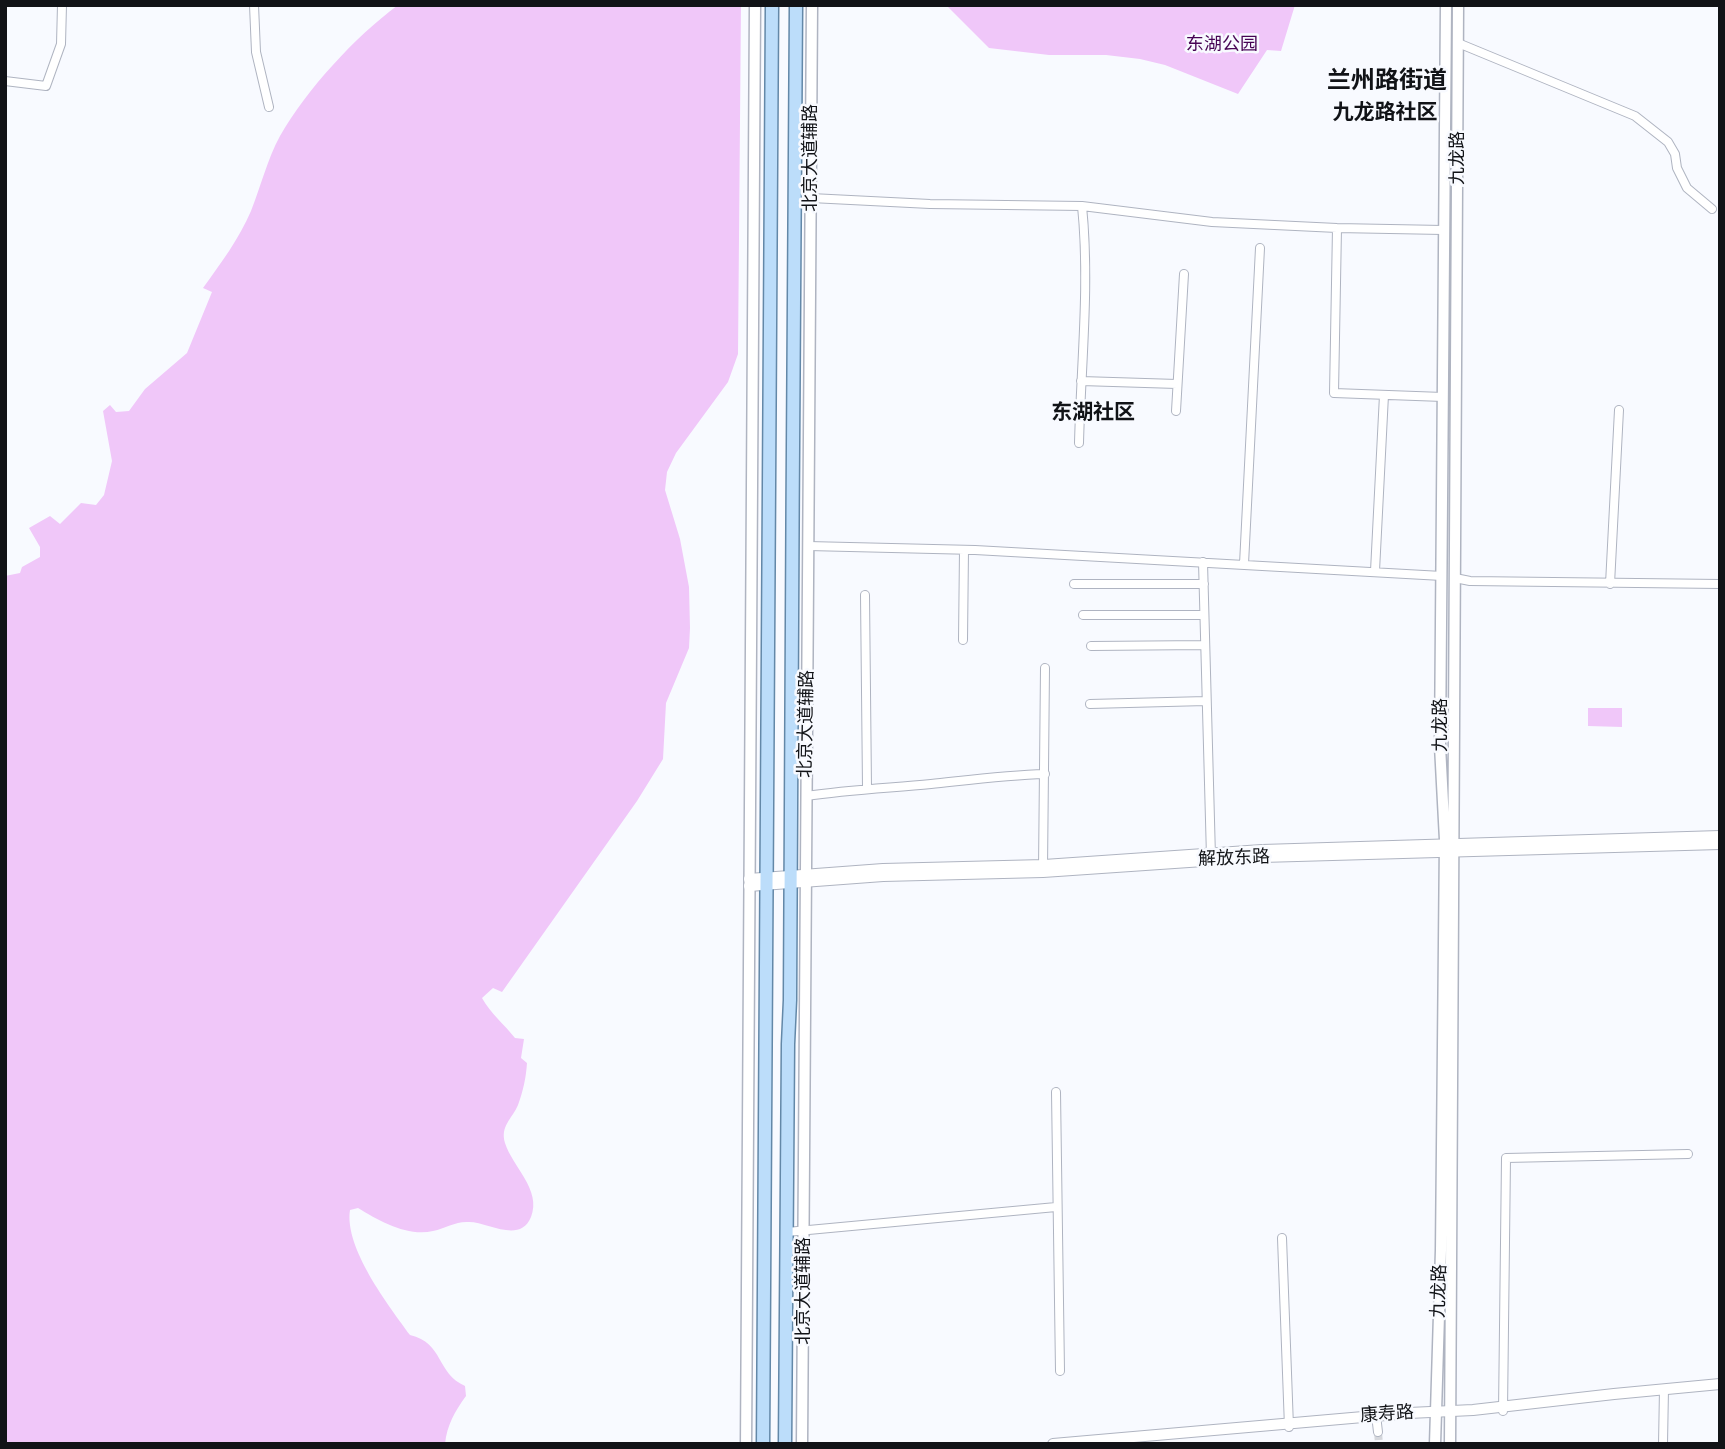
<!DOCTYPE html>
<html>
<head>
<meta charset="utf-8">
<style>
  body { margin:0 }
  #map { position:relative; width:1725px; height:1449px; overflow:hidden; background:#f8faff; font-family:"Roboto Condensed",sans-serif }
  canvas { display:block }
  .frame { position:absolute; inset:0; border:7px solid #111317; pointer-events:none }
</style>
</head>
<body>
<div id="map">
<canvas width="1725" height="1449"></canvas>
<div class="frame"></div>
</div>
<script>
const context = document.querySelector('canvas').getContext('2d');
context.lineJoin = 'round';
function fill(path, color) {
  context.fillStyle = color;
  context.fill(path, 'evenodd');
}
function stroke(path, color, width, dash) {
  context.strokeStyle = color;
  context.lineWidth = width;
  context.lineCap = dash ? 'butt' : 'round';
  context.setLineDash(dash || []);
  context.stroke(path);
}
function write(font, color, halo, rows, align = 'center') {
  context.font = font + ' "Roboto Condensed","Noto Sans SC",sans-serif';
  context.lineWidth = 5;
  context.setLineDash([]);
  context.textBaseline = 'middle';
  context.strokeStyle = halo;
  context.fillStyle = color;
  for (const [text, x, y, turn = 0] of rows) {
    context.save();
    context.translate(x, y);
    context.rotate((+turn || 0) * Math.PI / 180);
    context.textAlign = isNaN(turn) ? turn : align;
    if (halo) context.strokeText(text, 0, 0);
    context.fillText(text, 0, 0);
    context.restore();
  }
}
fill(new Path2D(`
  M398,5H741L738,354L728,382L676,453L667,472L665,490L680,539L689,587L690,628L689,648L666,703L663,759L637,801L502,992L493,988L482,998C491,1014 504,1024 515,1038L524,1039L521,1058L527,1063C526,1078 523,1091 518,1105C512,1119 500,1126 505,1143C512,1166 542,1190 531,1217C520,1244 488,1222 469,1222C456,1221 446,1228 433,1231C408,1237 379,1221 358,1208L350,1210C344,1248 389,1306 410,1335C444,1343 436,1373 465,1386L466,1396C455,1411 447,1425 445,1444H5V576L20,573L22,567L40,557V547L29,528L50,516L60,524L81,503L96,505L104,495L112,461L103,411L110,405L116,412L129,411L145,389L187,353L212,292L203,288C221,263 239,239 251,211C261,186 267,160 280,136C307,89 355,37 398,5Z
  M946,5H1295L1281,51L1267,50L1238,94L1165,65L1140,59L1106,55H1049L989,48Z
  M1588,708H1622V727L1588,726Z`), '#f0c7f9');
stroke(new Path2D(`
  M1378,1432L1379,1444`), '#d5d7dc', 8, [8, 4]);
const minor = new Path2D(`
  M254,5L256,52L269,107
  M1458,43L1635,116L1668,142L1675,154L1677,168L1687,188L1712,209
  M5,81L46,86L61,44L62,5
  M811,198L930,204L1082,206L1212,222L1337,228L1443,230
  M1337,228L1334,393L1443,397
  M1081,381L1177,384
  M1176,411L1184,274
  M1079,443C1081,364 1090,284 1082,206
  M808,546L975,550L1442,576
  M1203,562L1211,857
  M1244,564L1260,248
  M1375,571L1384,395
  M1455,578L1470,581L1720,584
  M1074,584H1204
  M1610,584L1619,410
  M865,595L867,788
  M1083,615H1204
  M963,640L964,550
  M1091,646L1205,645
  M1090,704L1206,701
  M806,796C848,790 889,788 931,784C969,780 1007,775 1045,774
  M1043,869L1045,668
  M1056,1092L1060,1371
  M787,1232L1056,1207
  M1282,1238L1289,1427
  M1503,1411L1506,1158L1688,1154
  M1376,1415L1378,1432
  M1663,1444L1664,1389`);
const tertiary = new Path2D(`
  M749,879L883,869L1044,865L1262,850L1720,836
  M749,886L883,876L1043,872L1262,857L1720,844
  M1053,1444L1409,1413L1473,1410L1614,1394L1720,1384`);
const secondary = new Path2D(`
  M746,1444L755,5
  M802,1444L812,5
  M1435,1444L1441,1250L1445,840L1440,746L1446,5
  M1450,1444L1458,5`);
const primary = new Path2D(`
  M763,1444L772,5
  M785,1444L788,1044L790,1000C791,668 794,337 796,5`);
stroke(minor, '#afb4c1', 10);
stroke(tertiary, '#afb4c1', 12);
stroke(secondary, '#afb4c1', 13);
stroke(primary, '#6388a8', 15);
stroke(minor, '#fff', 8);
stroke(tertiary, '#fff', 10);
stroke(secondary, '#fff', 10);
stroke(primary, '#bcddfa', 12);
write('18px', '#470454', '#f8faff', [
  ["东湖公园",1222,45]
]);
write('18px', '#111317', '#f8faff', [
  ["北京大道辅路",811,158,-90],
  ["九龙路",1458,158,-90],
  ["北京大道辅路",807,724,-89],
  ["九龙路",1441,725,-90],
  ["解放东路",1234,859,-2],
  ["北京大道辅路",804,1291,-90],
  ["九龙路",1440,1291,-88],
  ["康寿路",1387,1415,-4]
]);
write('bold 21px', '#111317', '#f8faff', [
  ["九龙路社区",1385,114],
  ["东湖社区",1093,414]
]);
write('bold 24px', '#111317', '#f8faff', [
  ["兰州路街道",1387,82]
]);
</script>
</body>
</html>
